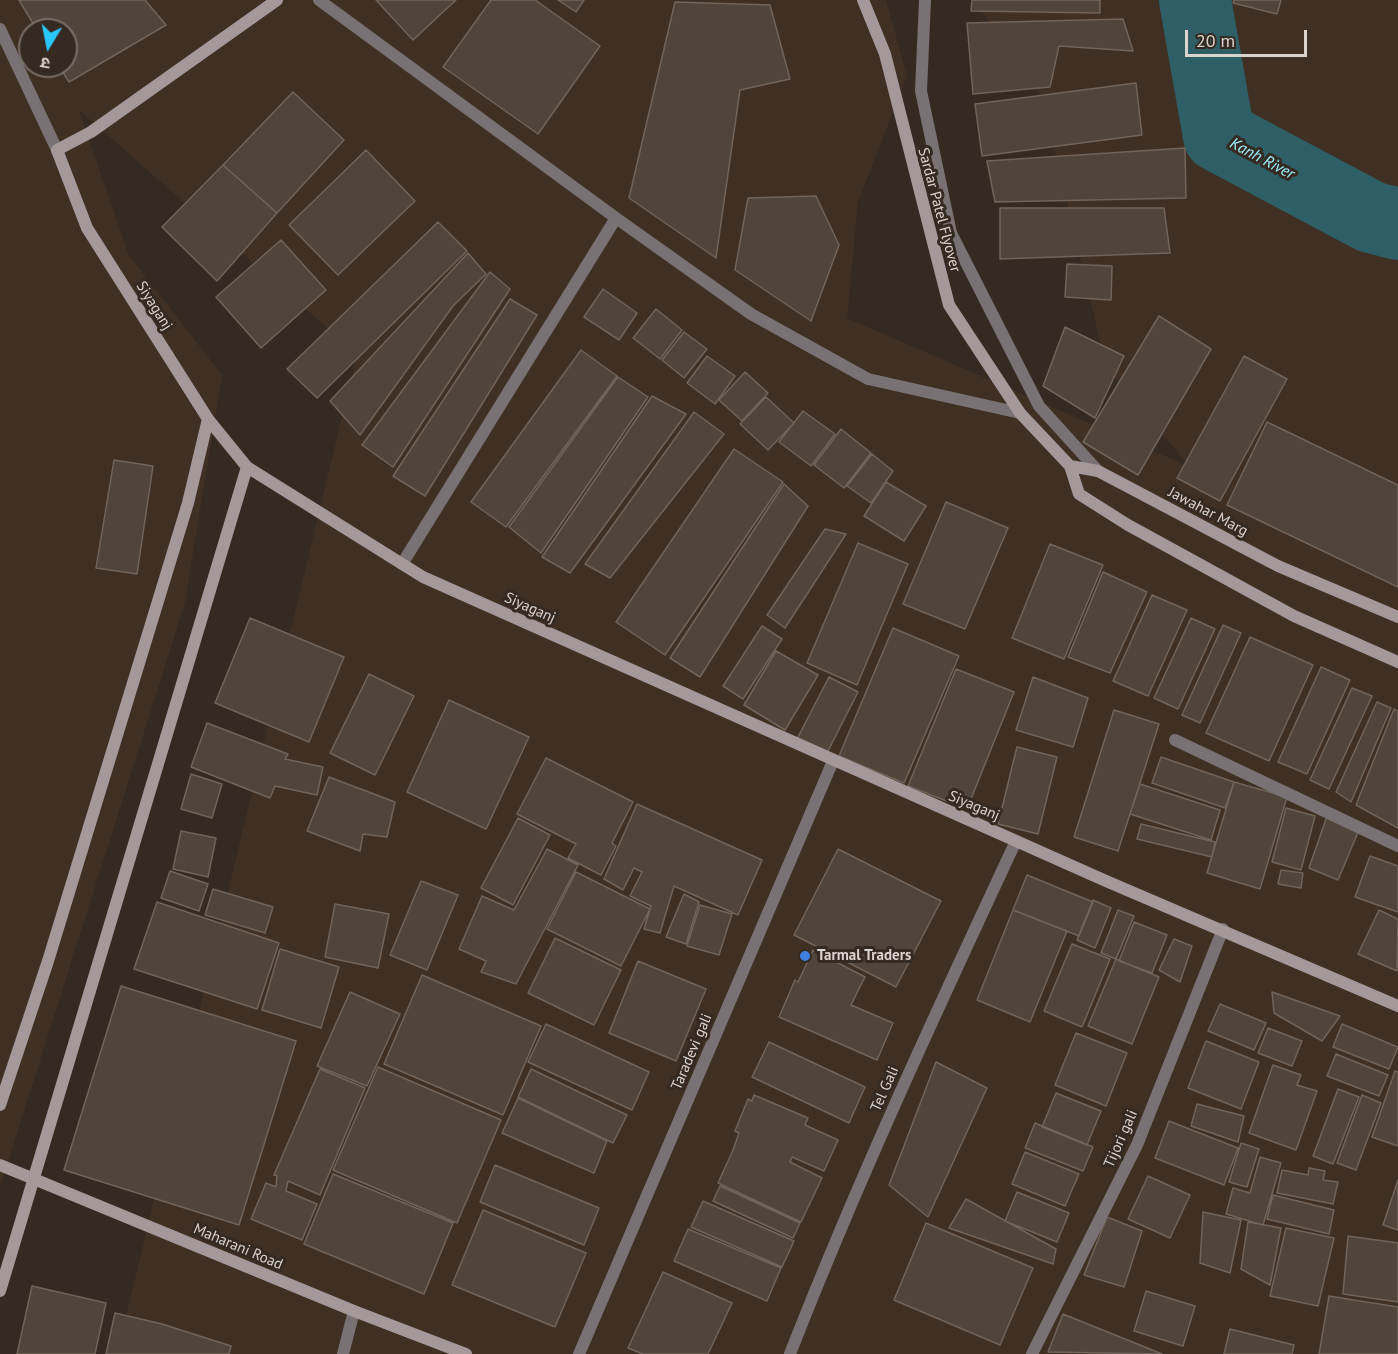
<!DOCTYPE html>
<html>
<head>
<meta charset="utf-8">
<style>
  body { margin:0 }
  #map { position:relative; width:1398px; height:1354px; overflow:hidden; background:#352a22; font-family:"PT Sans","Noto Sans Devanagari",sans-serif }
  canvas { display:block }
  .north { position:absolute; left:18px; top:18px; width:60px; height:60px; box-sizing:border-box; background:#352a22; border:2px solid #776e67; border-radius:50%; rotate:190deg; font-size:16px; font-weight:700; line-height:24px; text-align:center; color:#dbd3ce }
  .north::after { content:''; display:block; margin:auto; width:21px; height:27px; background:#29c8ff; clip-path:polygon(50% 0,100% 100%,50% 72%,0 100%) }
  .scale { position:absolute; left:1185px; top:30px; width:122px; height:27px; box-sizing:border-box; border:3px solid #dbd3ce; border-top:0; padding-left:8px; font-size:18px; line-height:21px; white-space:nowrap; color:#dbd3ce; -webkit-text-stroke:4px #352a22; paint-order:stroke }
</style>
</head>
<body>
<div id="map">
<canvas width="1398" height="1354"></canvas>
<div class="north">उ</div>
<div class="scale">20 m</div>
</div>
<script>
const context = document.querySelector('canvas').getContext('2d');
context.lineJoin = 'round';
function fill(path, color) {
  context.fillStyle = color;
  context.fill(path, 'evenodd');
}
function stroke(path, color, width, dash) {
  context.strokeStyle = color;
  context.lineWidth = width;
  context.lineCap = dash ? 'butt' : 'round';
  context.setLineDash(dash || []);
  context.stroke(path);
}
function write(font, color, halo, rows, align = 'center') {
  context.font = font + ' "PT Sans",sans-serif';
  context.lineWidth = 6;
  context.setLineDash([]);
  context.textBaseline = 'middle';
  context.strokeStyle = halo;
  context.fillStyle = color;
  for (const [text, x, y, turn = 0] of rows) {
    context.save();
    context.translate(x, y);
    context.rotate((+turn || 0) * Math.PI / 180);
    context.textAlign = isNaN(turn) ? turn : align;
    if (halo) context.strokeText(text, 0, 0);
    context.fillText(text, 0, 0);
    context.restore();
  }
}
fill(new Path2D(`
  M0,0H886L907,76L858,202L847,318L1190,467L1106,367L1042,96L974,0H1398V1354H117L357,354L79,110L128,254L222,375L185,603L0,1187ZM30,30H66V66H30Z`), '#402f23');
stroke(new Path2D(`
  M1195,0L1219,136L1371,217L1398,224`), '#2e5f66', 72);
const building = new Path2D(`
  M19,0H145L166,25L69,82L59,66H66V30H37Z
  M376,0H456L413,40Z
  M491,0H535L600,46L538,134L443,67Z
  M558,0H584L576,12Z
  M972,0H1100V13L971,11Z
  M1234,0H1281L1277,14L1233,3Z
  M675,2L770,5L790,79L740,90L716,258L629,198Z
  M1123,19L1133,51L1059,46L1050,87L973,94L967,23Z
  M1136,83L1142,135L982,156L975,104Z
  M293,92L344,140L277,213L223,165Z
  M1185,148L1186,198L995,202L987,161Z
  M366,150L415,201L338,275L289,225Z
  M223,165L277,213L217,281L162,227Z
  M816,196L839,245L811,321L735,270L748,198Z
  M1000,208H1164L1170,253L1000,259Z
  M438,222L467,251L317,398L287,369Z
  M281,240L326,290L261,348L216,297Z
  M468,253L486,274L453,306L360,435L330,401Z
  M1067,264L1112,266L1111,300L1065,297Z
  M490,272L510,289L393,467L362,445Z
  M603,289L637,313L619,340L584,317Z
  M510,299L537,315L425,496L393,476Z
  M656,309L682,330L660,359L633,338Z
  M1159,316L1211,349L1138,475L1083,442Z
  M1065,327L1124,356L1095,418L1043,386Z
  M684,332L707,349L684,378L662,360Z
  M581,350L617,376L506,527L471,502Z
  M707,356L735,376L715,404L687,383Z
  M1244,356L1287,379L1220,501L1177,478Z
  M745,372L768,393L742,421L719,400Z
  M618,377L648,397L541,553L509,527Z
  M652,396L686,414L570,573L542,557Z
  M766,397L794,423L768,450L740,424Z
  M803,411L835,434L811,466L779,442Z
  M694,412L724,434L610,578L585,564Z
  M1267,422L1398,485V587L1227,505Z
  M841,429L871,453L844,488L814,465Z
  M734,449L783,482L665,655L616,622Z
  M872,454L893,471L871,503L847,486Z
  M114,460L153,466L137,574L96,568Z
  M886,482L926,506L904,541L864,516Z
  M784,484L808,506L700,677L670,658Z
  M946,502L1008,528L965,629L903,604Z
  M825,529L846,534L785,628L767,615Z
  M858,543L908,564L857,685L807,663Z
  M1050,544L1103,565L1064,659L1012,638Z
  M1103,572L1147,592L1110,673L1068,657Z
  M1152,595L1187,610L1148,696L1113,681Z
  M250,618L344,657L309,742L215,703Z
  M1191,618L1215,629L1178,709L1154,698Z
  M1223,625L1241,633L1200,723L1182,715Z
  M762,626L782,639L743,699L723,686Z
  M893,628L959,656L904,783L839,756Z
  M1250,637L1313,665L1269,761L1206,733Z
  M776,651L818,675L785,730L744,705Z
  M1321,667L1350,680L1307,774L1278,762Z
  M956,669L1014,692L967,809L908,786Z
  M369,674L414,696L375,775L330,753Z
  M829,677L858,692L826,755L797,739Z
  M1033,677L1088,698L1073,747L1016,730Z
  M1352,688L1372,696L1329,789L1310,780Z
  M449,700L529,737L486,829L407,792Z
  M1377,702L1391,708L1351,802L1336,792Z
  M1394,709L1398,711V828L1356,805Z
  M1114,710L1159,724L1118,851L1074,837Z
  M207,723L288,754L285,759L323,767L317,795L275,786L270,798L191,767Z
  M1017,747L1057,757L1038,834L998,824Z
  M1161,757L1234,782L1225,808L1152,783Z
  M546,758L633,802L612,843L616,846L601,875L568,858L576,844L517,814Z
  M191,774L222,784L212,818L181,809Z
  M329,777L395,802L387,837L363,834L360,851L307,831Z
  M1234,782L1287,797L1260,889L1207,873Z
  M1140,784L1220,810L1211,840L1130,814Z
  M637,804L762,860L738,915L674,886L660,933L644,929L651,906L630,896L642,872L634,868L623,890L604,879Z
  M1286,808L1315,816L1301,870L1272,862Z
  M1327,816L1359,830L1338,880L1309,868Z
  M518,818L550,835L513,905L481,888Z
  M1141,824L1215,842L1212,857L1137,839Z
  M181,831L216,838L208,877L173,869Z
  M547,849L578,865L516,984L481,972L486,961L459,949L482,896L514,910Z
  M838,849L941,901L896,987L794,935Z
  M1370,856L1398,866V912L1355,897Z
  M1281,870L1303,873L1301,888L1278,884Z
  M170,871L208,884L199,911L161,898Z
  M576,872L650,909L621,966L547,929Z
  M1027,875L1093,902L1079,936L1013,910Z
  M421,881L458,895L427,970L390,955Z
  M213,889L273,907L265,933L205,915Z
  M684,894L699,902L686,944L666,937Z
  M1093,900L1111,908L1095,948L1077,940Z
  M157,902L279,943L257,1009L134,969Z
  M335,904L389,914L378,968L325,957Z
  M700,905L732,914L719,955L687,946Z
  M1013,910L1067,931L1030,1022L977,1000Z
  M1118,910L1134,916L1116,959L1101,953Z
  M1379,910L1398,919L1397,971L1358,954Z
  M1134,922L1167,935L1152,973L1119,961Z
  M555,938L621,970L594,1025L528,993Z
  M1174,939L1192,946L1180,982L1159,970Z
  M1072,944L1110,959L1082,1027L1044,1011Z
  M280,949L339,967L321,1028L262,1010Z
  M813,950L865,977L851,1005L893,1023L877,1060L779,1017L795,980L798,982Z
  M1116,959L1159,977L1132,1044L1088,1026Z
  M638,961L706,989L676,1061L609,1033Z
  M422,975L541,1026L503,1115L384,1064Z
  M121,986L296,1041L239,1225L64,1170Z
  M350,992L400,1014L367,1086L317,1066Z
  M1272,992L1340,1016L1322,1041L1274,1013Z
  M1220,1004L1266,1023L1254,1050L1208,1031Z
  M546,1024L649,1072L632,1110L528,1062Z
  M1342,1024L1398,1047L1389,1069L1333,1047Z
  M1268,1028L1302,1041L1292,1066L1258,1053Z
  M1076,1033L1127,1053L1106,1106L1055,1085Z
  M1206,1041L1259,1062L1241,1109L1188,1088Z
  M769,1042L865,1087L849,1123L752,1077Z
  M1336,1054L1388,1075L1379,1096L1327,1076Z
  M936,1062L987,1088L928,1217L889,1185Z
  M1273,1065L1301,1075L1297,1085L1317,1091L1296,1150L1249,1133Z
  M378,1067L501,1120L457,1223L333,1170Z
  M320,1069L365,1088L320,1195L288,1181L286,1191L317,1204L302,1240L251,1219L266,1183L276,1187L277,1176L274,1175Z
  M531,1069L627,1115L613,1143L518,1097Z
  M1395,1071L1398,1072V1146L1372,1137Z
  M1338,1089L1359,1097L1333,1164L1313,1156Z
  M1056,1093L1101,1111L1087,1145L1042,1127Z
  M754,1095L808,1118L805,1125L838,1140L824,1171L792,1157L790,1162L822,1178L801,1222L718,1183L733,1150L739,1133L735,1131L748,1099L752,1101Z
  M1362,1095L1381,1103L1356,1170L1337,1163Z
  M518,1098L607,1141L594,1173L502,1133Z
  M1197,1104L1244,1116L1238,1142L1191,1126Z
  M1169,1121L1238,1148L1224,1185L1155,1158Z
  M1035,1123L1093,1147L1083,1171L1025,1148Z
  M1241,1143L1259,1149L1247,1187L1229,1182Z
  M1025,1152L1079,1174L1065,1206L1012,1184Z
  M1260,1157L1281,1163L1263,1225L1226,1214L1233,1188L1250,1193Z
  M495,1165L599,1208L584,1245L480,1202Z
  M1309,1168L1325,1171L1323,1180L1338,1182L1333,1204L1277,1193L1282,1170L1308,1175Z
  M333,1174L453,1223L424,1294L304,1244Z
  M1148,1176L1190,1195L1170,1238L1128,1219Z
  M1398,1180V1230L1383,1225Z
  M720,1186L800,1223L793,1238L713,1201Z
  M1017,1192L1069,1213L1057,1242L1005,1221Z
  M1273,1195L1334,1210L1329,1234L1267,1219Z
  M966,1199L1056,1249L1053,1264L949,1228Z
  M703,1201L794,1241L782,1267L691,1227Z
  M483,1210L586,1253L555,1327L452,1285Z
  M1203,1212L1241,1220L1230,1273L1200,1263Z
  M1107,1217L1142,1231L1124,1287L1084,1275Z
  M1248,1222L1281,1228L1270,1285L1241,1269Z
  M926,1223L1033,1268L1000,1345L894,1300Z
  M1286,1228L1334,1238L1318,1306L1270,1296Z
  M688,1229L781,1268L767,1301L674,1261Z
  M1348,1236L1398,1243V1302L1343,1294Z
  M663,1272L732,1303L708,1354H643L628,1348Z
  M32,1286L106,1303L95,1354H17Z
  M1146,1291L1195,1306L1183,1346L1134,1331Z
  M1329,1296L1398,1307V1354H1319Z
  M115,1313L162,1324L231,1346L229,1354H106Z
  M1063,1314L1162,1354L1048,1352Z
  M1230,1329L1294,1345L1292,1354H1224Z`);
fill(building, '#50443b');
stroke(building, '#71645a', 1.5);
stroke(new Path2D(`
  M790,1354C858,1180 937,1010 1016,841
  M1032,1354L1137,1145L1223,929`), '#797173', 12);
stroke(new Path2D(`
  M319,0L616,218L751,314L868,379L1020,413
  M925,0L921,91L951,233L1039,406L1098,471
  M0,29L57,150
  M402,564L616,218
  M1175,740L1398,846
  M343,1354L354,1311
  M579,1354L833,761`), '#797173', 12);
stroke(new Path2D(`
  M277,0L91,132L57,150L87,228L208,419L247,467L423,577L1106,881L1398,1006
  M863,0L885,54L949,305L1020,413L1070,466L1098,471L1278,566L1398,617
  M1070,466L1079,494L1128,525L1294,616L1398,662
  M0,1105L48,961L188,503L208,419
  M0,1165L354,1311L466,1354
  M0,1291L247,467`), '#a5989b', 12);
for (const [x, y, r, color] of [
  [805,956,6,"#3f7fe0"]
]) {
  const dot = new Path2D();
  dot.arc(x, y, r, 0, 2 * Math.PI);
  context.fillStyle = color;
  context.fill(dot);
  stroke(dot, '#352a22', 2);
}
write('15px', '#dbd3ce', '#352a22', [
  ["Sardar Patel Flyover",939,210,75],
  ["Siyaganj",154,306,58],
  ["Jawahar Marg",1208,512,28],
  ["Siyaganj",530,608,24],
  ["Siyaganj",974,806,23],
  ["Taradevi gali",692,1052,-67],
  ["Tel Gali",885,1089,-66],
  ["Tijori gali",1121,1139,-66],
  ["Maharani Road",238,1247,23]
]);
write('bold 15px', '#dbd3ce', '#352a22', [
  ["Tarmal Traders",817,956]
], 'left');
write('italic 16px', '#9bf1fd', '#352a22', [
  ["Kanh River",1262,159,28]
]);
</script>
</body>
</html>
